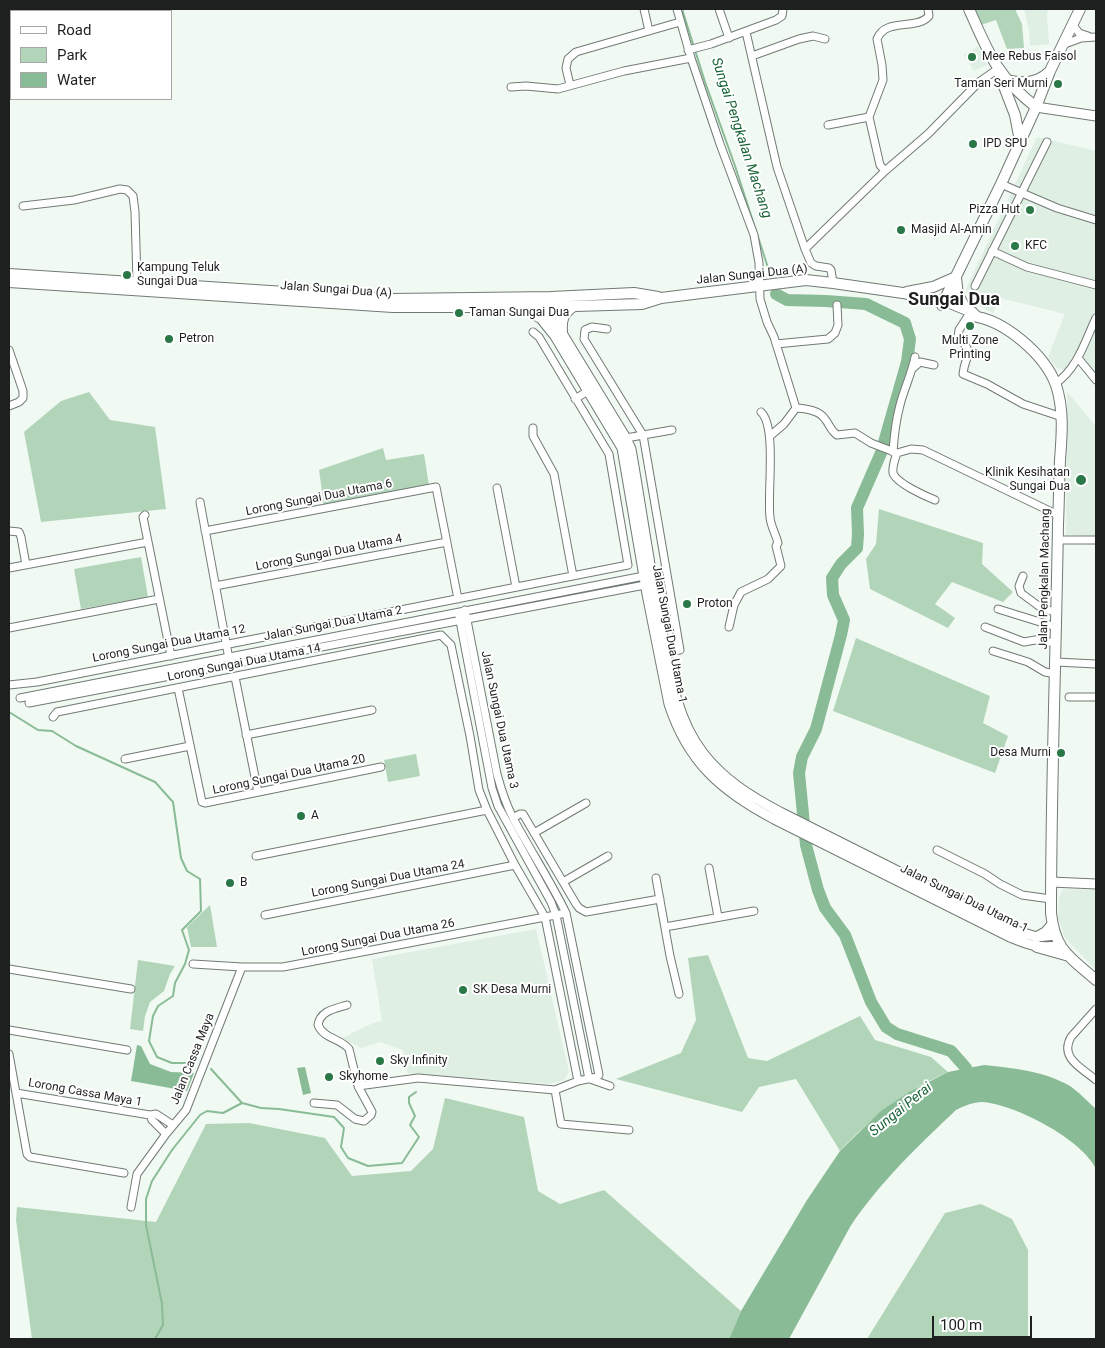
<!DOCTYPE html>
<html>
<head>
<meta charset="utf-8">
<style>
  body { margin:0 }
  #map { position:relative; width:1105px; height:1348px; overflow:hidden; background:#f0f9f2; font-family:Roboto,sans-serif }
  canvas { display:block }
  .frame { position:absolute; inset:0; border:10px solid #1d201e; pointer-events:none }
  .legend { position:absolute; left:10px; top:10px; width:162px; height:90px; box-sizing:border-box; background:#fff; border:1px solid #a5a6a5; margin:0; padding:6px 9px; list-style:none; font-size:15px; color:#1d201e }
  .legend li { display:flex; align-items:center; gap:10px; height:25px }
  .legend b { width:25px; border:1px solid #a5a6a5 }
  .scale { position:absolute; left:932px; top:1316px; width:100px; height:22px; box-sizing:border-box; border:2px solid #1d201e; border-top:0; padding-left:6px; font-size:15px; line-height:18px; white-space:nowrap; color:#1d201e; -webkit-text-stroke:4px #fff; paint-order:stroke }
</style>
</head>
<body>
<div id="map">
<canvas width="1105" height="1348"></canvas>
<div class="frame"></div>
<ul class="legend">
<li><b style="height:6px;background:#fff"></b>Road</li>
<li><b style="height:14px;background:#b2d5ba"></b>Park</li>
<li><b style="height:14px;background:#8abb97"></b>Water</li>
</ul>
<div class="scale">100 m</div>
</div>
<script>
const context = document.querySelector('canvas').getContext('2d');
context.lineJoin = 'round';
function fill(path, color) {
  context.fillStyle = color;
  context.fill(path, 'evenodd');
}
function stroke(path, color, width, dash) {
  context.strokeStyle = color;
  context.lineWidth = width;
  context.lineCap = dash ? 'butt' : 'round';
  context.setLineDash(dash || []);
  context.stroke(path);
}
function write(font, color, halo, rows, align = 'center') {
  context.font = font + ' Roboto,sans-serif';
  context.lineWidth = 4;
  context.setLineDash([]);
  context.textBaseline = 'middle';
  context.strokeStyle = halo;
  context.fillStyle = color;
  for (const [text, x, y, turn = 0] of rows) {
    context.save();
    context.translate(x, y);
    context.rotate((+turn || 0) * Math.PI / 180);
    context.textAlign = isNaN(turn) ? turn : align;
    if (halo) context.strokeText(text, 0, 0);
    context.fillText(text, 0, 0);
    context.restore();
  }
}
fill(new Path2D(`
  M1024,9H1048L1047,16L1049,44L1030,46L1029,30Z
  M978,46L987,65L974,71L964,55Z
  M1037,137L1096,151V384L1073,357L1067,370L1057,368L1048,357L1065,314L1000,298L993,313L971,302L966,289Z
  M1067,392L1096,426V536L1066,535Z
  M1063,889L1096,890V970L1065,938L1058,918L1059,898Z
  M536,929L569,1072L564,1080L550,1084L407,1073L403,1050L380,1042L361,1048L342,1038L373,1023L382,1021L372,959Z`), '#dfefe3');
fill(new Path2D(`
  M974,9H1015L1022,24L1024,48L1007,49L996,20L981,25Z
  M89,392L110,420L155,427L166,509L41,522L24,432L61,401Z
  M383,448L386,460L424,454L429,486L324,506L319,470Z
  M879,509L983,543L982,564L1013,592L1003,602L952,582L935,604L955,618L948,628L870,589L866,559L876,544Z
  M141,557L148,597L81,609L74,569Z
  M856,638L990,696L983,723L1008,736L995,773L833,711Z
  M416,754L420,776L388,782L384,760Z
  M210,905L217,947H191L187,927Z
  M708,955L748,1058L767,1061L860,1016L875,1040L931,1057L948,1072C903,1092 873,1116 840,1151L796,1079L759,1087L742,1112L616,1079L681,1053L696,1020L688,958Z
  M138,960L175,966L170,974L164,991L150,1002L145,1016L143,1031L130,1029Z
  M445,1098L524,1117L538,1191L560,1204L604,1190L741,1311L729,1339H32L16,1220L17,1207L156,1222L206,1124L249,1123L325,1138L352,1176L411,1171L433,1149Z
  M981,1204L1012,1219L1028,1250V1339H867L945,1213Z`), '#b2d5ba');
fill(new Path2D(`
  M137,1045L141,1046L150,1064L171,1072L194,1073L187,1091L131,1081Z
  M984,1065C1013,1068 1044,1071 1070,1086C1079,1092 1088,1102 1096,1109V1169C1083,1140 1015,1104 982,1102C973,1102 964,1106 956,1110C918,1146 879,1183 850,1227L789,1339H729L741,1311L807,1200L840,1151L881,1111L909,1092L948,1072Z
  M305,1067L311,1093L303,1095L297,1068Z`), '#8abb97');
stroke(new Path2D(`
  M682,9L705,82L735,166L771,277
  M9,712L38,730L52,731L76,746L155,782L173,802L181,858L187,871L200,879L201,911L182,930L189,950L185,964L175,983L173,996L158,1006L153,1016L149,1041L157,1057L172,1063H195
  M211,1069L242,1103
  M155,1339L163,1325L162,1304L146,1225V1199L152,1181L172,1150L200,1115L207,1111L223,1113L242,1103L261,1108L279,1109L334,1117L344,1128L341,1147L348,1158L368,1166L402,1163L419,1137L410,1125L415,1116L409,1103V1097L416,1092`), '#8abb97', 2);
stroke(new Path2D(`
  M776,294L787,300L826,301L866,304L905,323L910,339L907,362L881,453L857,508L858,534L857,548L841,564L832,578L833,595L844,620L841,635L816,729L802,757L799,773L806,845L818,890L825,908L845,935L871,1002L886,1027L897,1034L951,1051L966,1068L972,1084`), '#8abb97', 12);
const minor = new Path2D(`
  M644,9L649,31
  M677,9L691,58L720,144L754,235L759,263L760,299L767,322L774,337L796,408L784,424L770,436
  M719,9L729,38
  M1072,24L1079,33L1088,36
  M746,32L777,167L805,249L811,263L816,266L829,268L831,270L833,283
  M1062,45L1081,38L1096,37
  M688,50L711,44L776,20L782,16L783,9
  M752,56L799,39L813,36L825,39
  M570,85L566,68L568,59L576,52L680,22
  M511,87L526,86L558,89L624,71L691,58
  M828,125L869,117
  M885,171L880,165L869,117L883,80L882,65L877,39C886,17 916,31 929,16L928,9
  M1001,184L1057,208L1096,220
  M23,206L74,200L120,189L127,190L133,196L135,212L137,282
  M805,249L885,171L928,134L979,82L998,69
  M992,251L1027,267L1096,285
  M975,286L1047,142
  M968,316L959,330L958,337C976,355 965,353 963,374L987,384L1023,404L1062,417
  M607,329L592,327L585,330L584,339L643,435L680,650L666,652
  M776,344L828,339L835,333L838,325L837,305
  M9,350L23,391V398L19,402L9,406
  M1078,358L1096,380
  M913,368L920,362L934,365
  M1055,384C1078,368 1085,341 1096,318
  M575,399L588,391
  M796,408C806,409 819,410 825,419C830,425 830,430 837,435L855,433L871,443L897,453
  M533,428V436L554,474L573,576
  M626,438L672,430
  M893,452C894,436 896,420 900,405C904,389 912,373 915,357
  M497,488L516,587
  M935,500C925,496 896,483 893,473C892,466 895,459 897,453L911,449L923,450L1058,515
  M200,502L229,659
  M145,515L143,517L171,656
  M9,531L19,532L21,537L26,565
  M205,531L436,487L458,599
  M1058,540H1096
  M9,568L148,542
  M1023,576L1019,586L1021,593L1040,607L1057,613
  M215,586L447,542
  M998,609L1056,627
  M459,616L492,788L498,806L551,902L556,915L589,1079
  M729,627L734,605L741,592L768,579L781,566L776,546L778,543C776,535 770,524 770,517C767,493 777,427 761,412
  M985,627L1024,642L1035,640L1056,643
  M9,628L159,599
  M993,651L1028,662L1045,672L1056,674
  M1056,662L1096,664
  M235,677L258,792
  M9,685L37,682L628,565L609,454L539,337L533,332
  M178,688L202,802L205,803L381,767
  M1069,697H1096
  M20,698L649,575
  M29,703L650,584
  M53,717L57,712L441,635L451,645L470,736L479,790L487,810L515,865L545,917L578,1081
  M246,735L372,710
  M125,759L190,746
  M513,818L520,814H523L576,904L579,908L586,912L660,899
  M534,833L586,803
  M937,850L985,874L1000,884L1022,895L1051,899
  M256,856L487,810
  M709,868L718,917
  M656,878L670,956L679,994
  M563,882L608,856
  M265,915L515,865
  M665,927L754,911
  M193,964L242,967H283L566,913
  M9,969L131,989
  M1096,1009L1071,1037C1059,1058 1082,1068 1096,1080
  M9,1030L127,1050
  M9,1054L27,1154L30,1157L124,1173
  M590,1079L610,1086
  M358,1086L418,1078L555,1090L578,1081L597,1077L599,1075L566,913C550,880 530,850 513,818C506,804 501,789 497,774L465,610
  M555,1090L561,1124L629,1130
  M16,1093L150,1115L156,1114L173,1125
  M314,1103L337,1105L355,1119L364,1121L371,1115L372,1112L358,1086L349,1049C340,1038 324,1039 318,1025C320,1011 334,1009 347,1005
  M150,1115L152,1120L166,1134
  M131,1207L137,1174L166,1134L186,1110L242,967`);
const tertiary = new Path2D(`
  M1036,107L1096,116
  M542,301V307L553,333L622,448L647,594L669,704C688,762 721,791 774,819L1010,937C1027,944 1041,950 1060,945
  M551,302V306L562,333L626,438L631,449C641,506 649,563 660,621C669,666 674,715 703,753C724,780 750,796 780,812L1017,931L1037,937L1055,935
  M1051,882L1096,884`);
const secondary = new Path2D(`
  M969,9C988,52 997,77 1036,107
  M1000,76L1015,115L1020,141
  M1007,80C1022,84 1038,83 1049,72
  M9,274L393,299L551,297L634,293L658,297
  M956,278L958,295L966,309
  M9,282L393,307H542L642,304L661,298L806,280L833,283L903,293L933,300L945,301L972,312L977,317
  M907,292L933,287L956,277
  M942,305L1001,184L1036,107L1050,71L1080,9
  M523,309L541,318L553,333
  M971,316C1004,319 1045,355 1056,385C1064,410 1062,434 1060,460C1059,481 1059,503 1058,524C1056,654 1051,783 1051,913C1055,951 1070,957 1096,980
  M562,333C561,320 563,313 574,306
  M1037,937L1046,932L1052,925
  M1037,947L1069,956`);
stroke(minor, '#727a74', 9);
stroke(tertiary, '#727a74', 11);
stroke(secondary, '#727a74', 12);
stroke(minor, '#fff', 7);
stroke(tertiary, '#fff', 9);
stroke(secondary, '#fff', 10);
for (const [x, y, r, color] of [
  [972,57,5,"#2a7847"],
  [1058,84,5,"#2a7847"],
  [973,144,5,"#2a7847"],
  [1030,210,5,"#2a7847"],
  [901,230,5,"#2a7847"],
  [1015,246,5,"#2a7847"],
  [127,275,5,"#2a7847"],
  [459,313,5,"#2a7847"],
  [970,326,5,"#2a7847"],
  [169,339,5,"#2a7847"],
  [1081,480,6,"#2a7847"],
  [687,604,5,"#2a7847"],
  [1061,753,5,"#2a7847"],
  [301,816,5,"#2a7847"],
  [230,883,5,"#2a7847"],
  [463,990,5,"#2a7847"],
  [380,1061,5,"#2a7847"],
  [329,1077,5,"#2a7847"]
]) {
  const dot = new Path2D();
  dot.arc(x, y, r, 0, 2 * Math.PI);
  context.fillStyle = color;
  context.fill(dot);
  stroke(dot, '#fff', 2);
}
write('12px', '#1d201e', '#fff', [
  ["Mee Rebus Faisol",982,57],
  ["Taman Seri Murni",1048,84,"right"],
  ["IPD SPU",983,144],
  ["Pizza Hut",1020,210,"right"],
  ["Masjid Al-Amin",911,230],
  ["KFC",1025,246],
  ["Kampung Teluk",137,268],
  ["Sungai Dua",137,282],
  ["Taman Sungai Dua",469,313],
  ["Petron",179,339],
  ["Multi Zone",970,341,"center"],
  ["Printing",970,355,"center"],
  ["Klinik Kesihatan",1070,473,"right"],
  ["Sungai Dua",1070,487,"right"],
  ["Proton",697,604],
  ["Desa Murni",1051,753,"right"],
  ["A",311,816],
  ["B",240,883],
  ["SK Desa Murni",473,990],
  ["Sky Infinity",390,1061],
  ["Skyhome",339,1077]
], 'left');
write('12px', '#1d201e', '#fff', [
  ["Jalan Sungai Dua (A)",752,275,-6],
  ["Jalan Sungai Dua (A)",336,290,4],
  ["Lorong Sungai Dua Utama 6",319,498,-11],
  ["Lorong Sungai Dua Utama 4",329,553,-11],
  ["Jalan Pengkalan Machang",1045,579,-89],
  ["Jalan Sungai Dua Utama 2",333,624,-11],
  ["Jalan Sungai Dua Utama 1",669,634,79],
  ["Lorong Sungai Dua Utama 12",169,644,-11],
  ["Lorong Sungai Dua Utama 14",244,663,-11],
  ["Jalan Sungai Dua Utama 3",499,720,78],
  ["Lorong Sungai Dua Utama 20",289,775,-12],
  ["Lorong Sungai Dua Utama 24",388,879,-11],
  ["Jalan Sungai Dua Utama 1",964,899,26],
  ["Lorong Sungai Dua Utama 26",378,938,-11],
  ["Jalan Cassa Maya",193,1059,-68],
  ["Lorong Cassa Maya 1",85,1093,10]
]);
write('italic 14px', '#196437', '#fff', [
  ["Sungai Pengkalan Machang",741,138,72],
  ["Sungai Perai",901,1110,-39]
]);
write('bold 18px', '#1d201e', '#fff', [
  ["Sungai Dua",954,300]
]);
</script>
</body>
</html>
